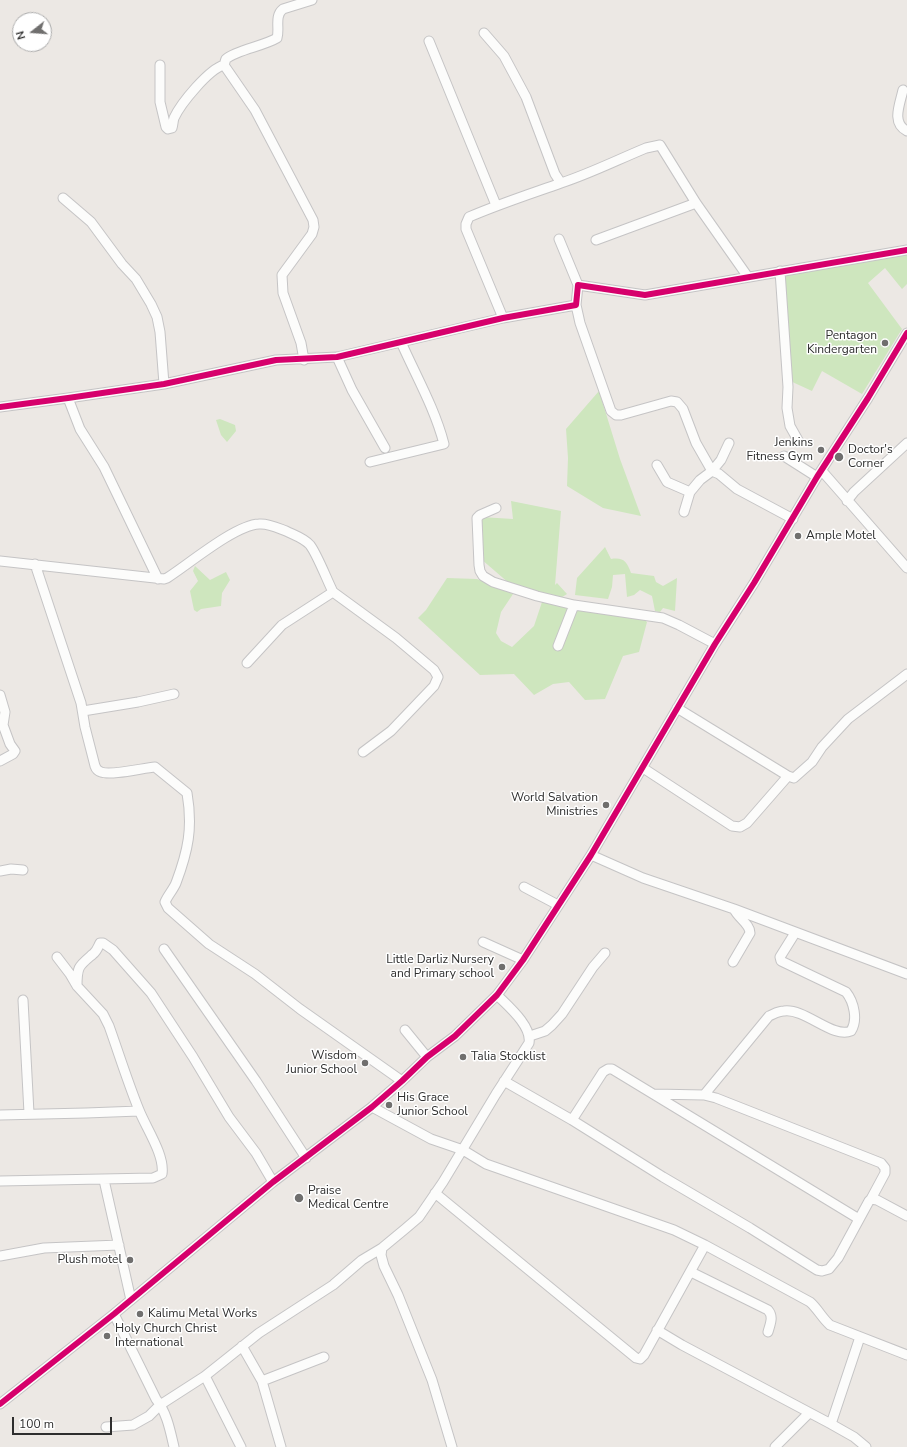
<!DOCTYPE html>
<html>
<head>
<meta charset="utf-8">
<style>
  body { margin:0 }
  #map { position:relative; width:907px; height:1447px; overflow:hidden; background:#ece8e4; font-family:"Nunito Sans",sans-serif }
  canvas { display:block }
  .north { position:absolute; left:12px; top:12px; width:40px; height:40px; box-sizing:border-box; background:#fff; border:1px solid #ababab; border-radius:50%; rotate:253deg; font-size:11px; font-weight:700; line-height:16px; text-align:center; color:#2e2e2e }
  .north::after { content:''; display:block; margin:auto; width:14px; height:18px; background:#706f6e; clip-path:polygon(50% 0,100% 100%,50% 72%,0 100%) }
  .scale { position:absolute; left:12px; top:1417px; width:100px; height:18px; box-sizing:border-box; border:2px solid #2e2e2e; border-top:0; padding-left:5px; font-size:12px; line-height:14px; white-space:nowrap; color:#2e2e2e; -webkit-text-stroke:3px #fff; paint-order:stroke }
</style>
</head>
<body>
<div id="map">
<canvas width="907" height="1447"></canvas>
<div class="north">N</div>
<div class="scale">100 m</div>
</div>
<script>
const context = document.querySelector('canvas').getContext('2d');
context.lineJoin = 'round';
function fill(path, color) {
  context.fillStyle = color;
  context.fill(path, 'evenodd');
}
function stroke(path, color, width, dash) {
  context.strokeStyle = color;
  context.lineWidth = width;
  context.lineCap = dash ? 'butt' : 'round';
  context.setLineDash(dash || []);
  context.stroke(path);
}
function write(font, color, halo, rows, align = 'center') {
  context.font = font + ' "Nunito Sans",sans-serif';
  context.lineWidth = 3;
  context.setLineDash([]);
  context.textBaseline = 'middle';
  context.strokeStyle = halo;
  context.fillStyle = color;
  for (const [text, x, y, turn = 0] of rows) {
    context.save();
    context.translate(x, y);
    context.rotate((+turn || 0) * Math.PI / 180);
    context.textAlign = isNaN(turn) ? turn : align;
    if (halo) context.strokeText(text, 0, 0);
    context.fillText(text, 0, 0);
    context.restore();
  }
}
fill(new Path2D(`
  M907,248V284L902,289L885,268L868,283L902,329L862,394L822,371L812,391L788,380L782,269Z
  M599,391L620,459L641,516L603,508L567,486L568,458L566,429Z
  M220,419L235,425L236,431L227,442L221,435L216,420Z
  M511,501L561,511L555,585L557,583L567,594L559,599L510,584L481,559V517L513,519Z
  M605,547L611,559C624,557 627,562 631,573L654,576L656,582L663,586L677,578L675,611L663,608L660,612L655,611L652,596L640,590L634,595L627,597L625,574L613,575L612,587L608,599L575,595L577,578Z
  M195,566L210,580L226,572L230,580L222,593L221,606L201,609L197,612L194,610L190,591L198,581L193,571Z
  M447,578L477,579L513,594L501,612L496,633L501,641L512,647L534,626L543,599L640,616L647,622L639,652L623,656L605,699L585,700L569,682L553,684L534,695L514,674L480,675L418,618L426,610Z`), '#cee6be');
const minor = new Path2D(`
  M484,33L504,56L526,97L555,174L561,183
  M429,41L496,205
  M160,65V102L166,127L168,129L172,128C173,125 173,121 174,118C181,103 209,69 224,65L255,110L313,220L314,227L312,234L282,275L283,293L301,343L304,360
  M224,65C225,63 225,61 226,59C236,50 264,46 277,38C280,29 274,16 283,9L312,0
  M903,90C900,104 891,123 907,131
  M63,198L91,222L122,264L136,279L151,304L157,317L160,332L164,384
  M559,239L578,285
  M596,240L696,203
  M780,271L788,387L787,408L790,426L799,442
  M576,305L580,323L611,411L616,415H621L671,401L677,402L683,409L696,443L712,471L721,460L729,443
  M503,318L466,229V224L469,217C499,204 530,194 561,183C589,174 617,160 646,148L660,145L696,203L748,277
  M337,357L352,390L385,448
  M68,398L80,429L104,467L158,579
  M0,407L68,398L164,384L276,360L337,357L503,318L576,305L578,285L645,295L907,250
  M784,456L817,477
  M370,462L444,444C435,409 416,376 401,342
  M657,465L667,482L690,492
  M822,471L907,568
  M847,501L854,492L907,443
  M496,508L480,515L477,518L479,565L480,571L483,576L493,582L537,596L574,605L663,618L679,625L715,644
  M684,512L690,492L700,480L712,471L719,474L737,489L793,519
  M0,561L164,579L167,578C189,564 235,525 259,524C268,523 278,528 286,531C294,535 304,538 310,545C317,554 327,580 333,592L282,625L247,663
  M35,564L81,703L85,727L95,766C96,769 98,771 101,772C111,776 143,768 155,767L187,793C193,828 188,851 176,883C173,890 168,895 165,902L168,908L209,944L255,974L300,1009L402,1081
  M333,592L396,638L434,670L438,677L434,686L391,731L363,752
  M558,646L574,605
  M0,695L5,712L3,725L10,744L15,751L13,754L0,761
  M677,708L788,776
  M83,711L138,702L174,694
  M643,768L732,826L740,827L747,823L788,776L794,778L812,762L822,747L848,719L907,674
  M591,855L643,878L734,909L907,974
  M0,871L11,869L23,870
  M524,887L558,905
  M483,942L523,960
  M164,949L256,1081L306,1158
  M733,962L750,933C750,924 738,918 734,909
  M77,986C77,966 79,966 93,954C97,951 98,947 100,943H103L113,950L151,993L193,1057L229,1117L256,1153L273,1182
  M23,1000L29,1113
  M405,1030L427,1057
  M530,1036L545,1031L552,1025L562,1014L593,967L605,953
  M504,1081L572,1120L663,1177L750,1228L817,1270L822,1271L829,1269L838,1258L869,1201L871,1199L877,1200L907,1216
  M654,1094L704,1095L716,1098L881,1163L885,1168V1173L871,1199
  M704,1095L769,1016C774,1014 778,1011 784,1011C805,1008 833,1039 851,1031C858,1020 854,1002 846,992L781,961L780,957L795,933
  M372,1107L431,1139L463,1150L486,1164L674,1230L705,1245L810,1302C818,1309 822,1318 830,1325L907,1355
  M0,1115L86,1113L139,1111
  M572,1120L603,1072L608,1069H612L859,1219
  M104,1180L131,1300
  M0,1181L153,1178L162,1174C165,1155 146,1128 139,1110C128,1083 119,1054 109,1026L103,1014L77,986L70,974L57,957
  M435,1193L636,1358L640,1359L644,1355L705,1245
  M382,1248L381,1255L384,1266L398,1295L432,1380L452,1447
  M0,1256L44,1248L119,1245
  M691,1272L768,1310C774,1317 770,1324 768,1332
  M114,1314L156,1399C167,1413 170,1430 174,1447
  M657,1330L682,1345L831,1424L854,1437L866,1447
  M242,1346L262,1381L281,1447
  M205,1376L241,1447
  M262,1381L324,1357
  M0,1404L114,1314L273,1182L372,1107L402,1081L427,1057L455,1036L497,995L523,960L591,855L715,644L754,583L817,477L868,398L907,333
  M831,1424L860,1337
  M106,1427L133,1425L149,1416L160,1405L205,1376L259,1333L333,1285L362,1260L382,1248L405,1229L419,1217L443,1182L496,1094L529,1043C532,1026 508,1006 497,995
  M775,1447L809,1413`);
stroke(minor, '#c5c4c5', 11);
stroke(minor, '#fcfcfb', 9);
stroke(new Path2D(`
  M0,407L68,398L164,384L276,360L337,357L503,318L576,305L578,285L645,295L907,250
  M0,1404L114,1314L273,1182L372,1107L402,1081L427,1057L455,1036L497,995L523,960L591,855L715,644L754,583L817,477L868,398L907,333`), '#d6006c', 6);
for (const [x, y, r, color] of [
  [885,343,4,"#706f6e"],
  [821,450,4,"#706f6e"],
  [839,457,5,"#706f6e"],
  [798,536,4,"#706f6e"],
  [606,805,4,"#706f6e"],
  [502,967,4,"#706f6e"],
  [463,1057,4,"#706f6e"],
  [365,1063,4,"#706f6e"],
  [389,1105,4,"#706f6e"],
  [299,1198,5,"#706f6e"],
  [130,1260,4,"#706f6e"],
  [140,1314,4,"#706f6e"],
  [107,1336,4,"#706f6e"]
]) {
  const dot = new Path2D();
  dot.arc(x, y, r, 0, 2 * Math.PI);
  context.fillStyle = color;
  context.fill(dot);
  stroke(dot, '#fff', 1.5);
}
write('12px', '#2e2e2e', '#fff', [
  ["Pentagon",877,336,"right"],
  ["Kindergarten",877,350,"right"],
  ["Jenkins",813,443,"right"],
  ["Fitness Gym",813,457,"right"],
  ["Doctor's",848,450],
  ["Corner",848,464],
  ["Ample Motel",806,536],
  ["World Salvation",598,798,"right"],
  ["Ministries",598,812,"right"],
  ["Little Darliz Nursery",494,960,"right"],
  ["and Primary school",494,974,"right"],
  ["Wisdom",357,1056,"right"],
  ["Junior School",357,1070,"right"],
  ["Talia Stocklist",471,1057],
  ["His Grace",397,1098],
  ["Junior School",397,1112],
  ["Praise",308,1191],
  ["Medical Centre",308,1205],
  ["Plush motel",122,1260,"right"],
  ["Kalimu Metal Works",148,1314],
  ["Holy Church Christ",115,1329],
  ["International",115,1343]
], 'left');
</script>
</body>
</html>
